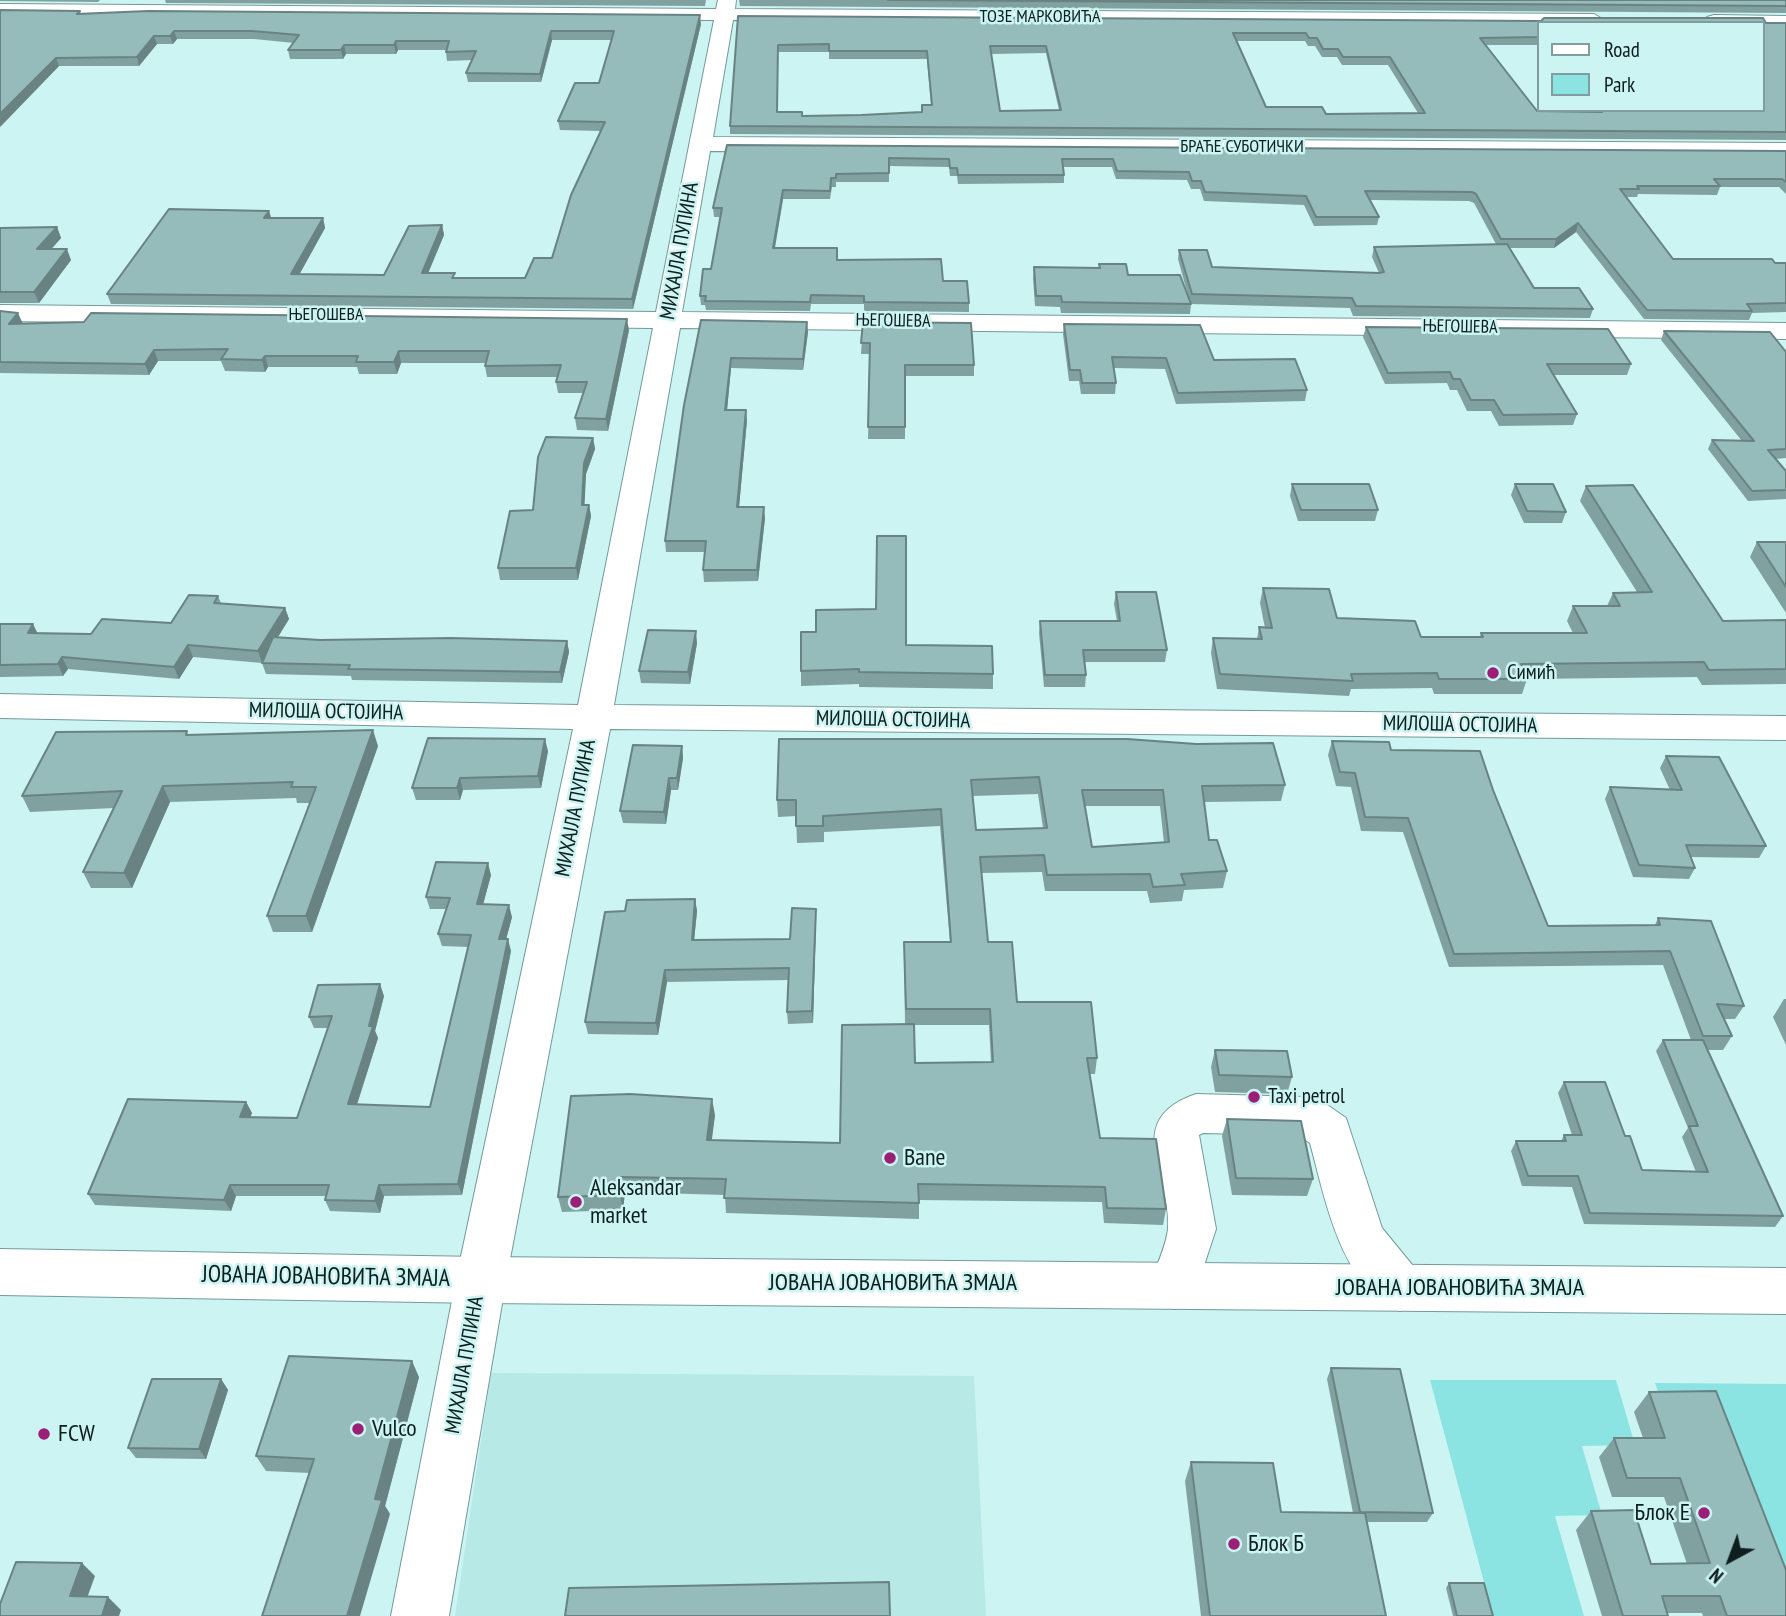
<!DOCTYPE html>
<html>
<head>
<meta charset="utf-8">
<style>
  body { margin:0 }
  #map { position:relative; width:1786px; height:1616px; overflow:hidden; background:#cbf4f2; font-family:"PT Sans Narrow",sans-serif }
  canvas { display:block }
  .legend { position:absolute; left:1537px; top:21px; width:228px; height:91px; box-sizing:border-box; background:#cbf4f2; border:2px solid #7f9e9d; margin:0; padding:9px 12px; list-style:none; font-size:21px; color:#0e1d1d }
  .legend li { display:flex; align-items:center; gap:14px; height:35px }
  .legend b { width:35px; border:2px solid #7f9e9d }
  .north { position:absolute; left:1695px; top:1525px; width:70px; height:70px; -webkit-text-stroke:5px #cbf4f2; paint-order:stroke; rotate:221deg; font-size:19px; font-weight:700; line-height:28px; text-align:center; color:#0e1d1d }
  .north::after { content:''; display:block; margin:auto; width:24px; height:32px; background:#0e1d1d; clip-path:polygon(50% 0,100% 100%,50% 72%,0 100%) }
</style>
</head>
<body>
<div id="map">
<canvas width="1786" height="1616"></canvas>
<ul class="legend">
<li><b style="height:9px;background:#fff"></b>Road</li>
<li><b style="height:19px;background:#8ce4e2"></b>Park</li>
</ul>
<div class="north">N</div>
</div>
<script>
const context = document.querySelector('canvas').getContext('2d');
context.lineJoin = 'round';
function fill(path, color) {
  context.fillStyle = color;
  context.fill(path, 'evenodd');
}
function stroke(path, color, width, dash) {
  context.strokeStyle = color;
  context.lineWidth = width;
  context.lineCap = dash ? 'butt' : 'round';
  context.setLineDash(dash || []);
  context.stroke(path);
}
function write(font, color, halo, rows, align = 'center') {
  context.font = font + ' "PT Sans Narrow",sans-serif';
  context.lineWidth = 5;
  context.setLineDash([]);
  context.textBaseline = 'middle';
  context.strokeStyle = halo;
  context.fillStyle = color;
  for (const [text, x, y, turn = 0] of rows) {
    context.save();
    context.translate(x, y);
    context.rotate((+turn || 0) * Math.PI / 180);
    context.textAlign = isNaN(turn) ? turn : align;
    if (halo) context.strokeText(text, 0, 0);
    context.fillText(text, 0, 0);
    context.restore();
  }
}
fill(new Path2D(`
  M491,1373L974,1376L986,1616H455Z`), '#b7e9e7');
fill(new Path2D(`
  M1430,1380H1616L1635,1445L1582,1446L1602,1515L1555,1516L1584,1616H1493Z
  M1655,1383L1786,1384V1614L1664,1408Z`), '#8ce4e2');
const minor = new Path2D(`
  M718,0H736L735,9L1594,14L1604,20L1602,23H1539V25L733,20L713,137L1786,143V157L710,151L682,312L1786,323V339L680,328L614,705L1786,716V740L610,729L506,1280L449,1616H391L456,1280L573,729L0,718V694L578,705L653,328L0,321V305L656,312L714,20L0,16V4L716,9Z
  M1714,15L1786,16V28H1763V23H1705L1707,17Z
  M1196,1094L1307,1097L1323,1102L1346,1118L1382,1228L1418,1272L1425,1288L1418,1304L1400,1311C1341,1288 1325,1198 1310,1143L1298,1135L1203,1133L1199,1135L1216,1229L1192,1302L1174,1309L1156,1302L1149,1286C1155,1269 1166,1247 1168,1229C1172,1175 1120,1120 1196,1094Z`);
const major = new Path2D(`
  M0,1249L481,1257L1786,1268V1314L481,1303L0,1295Z`);
stroke(minor, '#749a99', 2);
stroke(major, '#749a99', 2);
fill(minor, '#fff');
fill(major, '#fff');
fill(new Path2D(`
  M0,0H100L98,2L0,1Z
  M165,0H706L705,6L166,3Z
  M739,0H1786V13L740,6Z
  M80,11L81,14L701,24L633,309L111,304L107,294L271,218H323L325,228L299,275H384L442,225L444,235L428,273L456,278H525L552,258L600,131L560,130L558,121L599,83L612,40H552L541,82H468L466,73L472,60L447,61L446,52V50H398L396,54H346L343,59H290L288,50L294,43L254,39H177L173,44H157L139,66H59L0,127Z
  M738,16L1786,23V140L730,134V126ZM1539,23L1763,110H1592L1594,112L1537,111L1486,45H1539ZM1236,41H1305L1308,46H1315L1322,57H1337L1342,65H1388L1418,113L1326,114L1266,107ZM778,52H829V59H927L931,105L922,112L861,115L803,116L777,112ZM1046,53L1059,110L1000,111L991,54Z
  M727,145L1786,151V194L1779,187H1720L1717,195L1638,194L1637,197H1627L1673,259L1786,263V312L1752,313L1749,320L1644,319L1576,232L1554,248H1510L1534,288L1593,309L1590,318L1353,316L1350,308L1191,304L1190,314L1061,313L1060,307L1035,306L1033,278L1034,267L1099,268V264L1189,299L1178,259L1179,250L1212,267L1379,273L1372,257L1374,247L1496,244L1474,203L1469,201L1370,200L1379,217L1377,225L1314,226L1304,205L1204,201L1200,189H1191L1187,180L1116,179L1112,167H1063L1064,175V183L958,184L957,176H950L949,167L889,166V182H836V187H832L830,199H783L775,248L837,260L943,281L969,303V312L864,311V304H811L810,311L706,310L705,305H701L700,296L711,269L721,217H714L713,208Z
  M57,227L61,238L51,249L71,260L39,303H0V228Z
  M0,311L23,324L629,330L608,431L577,430L575,418L583,393H558L556,382L558,377H487L485,366L486,363H401L397,374H359L357,367H268L265,372L225,371L221,361H158L149,375L0,373Z
  M701,320L808,332L803,370L731,368L727,410L747,420L739,507L765,518L758,581L704,582L703,570L705,552H666L665,541Z
  M863,322L974,365V376H905V439H868L870,354H861Z
  M1064,324L1214,360L1307,390L1305,401L1176,404L1165,369L1114,368L1116,383L1115,394H1081L1079,381H1069L1063,334Z
  M1366,327L1631,364L1627,375H1554L1577,414L1573,425L1499,426L1491,411H1467L1457,390H1450L1447,383L1385,384L1363,337Z
  M1664,331L1786,352V458L1776,459L1786,471V499L1748,501L1708,449L1712,440L1742,441L1661,340Z
  M593,438L595,449L586,474L584,505H589L591,516L578,580H500L498,568L533,510Z
  M1292,484L1378,510L1375,521H1298L1290,496Z
  M1515,484L1566,512L1562,523H1524L1511,495Z
  M1586,486L1723,621L1786,620V684L1702,685L1697,677L1527,679L1522,694H1434L1432,688L1351,689L1349,696L1217,689L1211,653L1213,638L1257,639L1259,627L1265,628L1260,603L1263,588L1337,618L1421,637H1480L1481,633H1573L1567,621L1573,606H1607L1613,593L1637,592L1580,501Z
  M1757,542H1786V613L1750,557Z
  M1116,592L1167,650L1165,662H1084L1086,675L1085,687H1044L1039,633L1040,621H1117L1114,604Z
  M218,596L221,603L285,608L289,619L278,637L320,640L567,641L569,652L562,683L352,680L351,676L266,674L262,663L193,657L179,679L68,669L63,676L0,677V624L37,633L91,634L171,623Z
  M697,643L690,684L641,683L639,671Z
  M906,645L993,674V689L859,687V684L801,686V671Z
  M189,735L378,746L312,932H273L267,916L310,803H297L296,798L170,802L132,888H91L83,872L114,808L30,812L22,796Z
  M779,739L1285,785L1281,801L1204,802L1209,840L1227,871L1223,888L1184,890L1182,901L1150,903L1147,891H1045L1042,872L981,873L988,942L1017,1002L1097,1058L1095,1074H1090L1100,1138L1166,1209L1163,1225L1104,1223L1102,1202L919,1200V1219L726,1213L725,1195L625,1192L623,1210L562,1212L558,1197L715,1115L711,1140L840,1143L905,1024L904,942H950L940,826L824,832V842L797,843L796,816L778,817L777,800ZM1038,794L1043,828L976,830L973,796ZM1085,806H1160L1164,843L1092,847ZM914,1025H989L991,1062L915,1063Z
  M1332,741L1391,750L1493,790L1548,926L1655,925L1658,918L1744,1006L1735,1019H1724L1732,1036L1723,1050H1707L1783,1216L1775,1227L1584,1224L1572,1187L1522,1186L1511,1151L1516,1141H1561L1564,1135H1572L1558,1093L1564,1082L1625,1136L1642,1170L1696,1172L1682,1137L1688,1128L1656,1051L1663,1040H1691L1663,965L1449,967L1403,832L1361,831L1351,787L1336,786L1328,755Z
  M682,746L683,758L678,790H671L666,824L623,823L620,811Z
  M548,751L541,788L463,790L460,800H416L412,788Z
  M1666,756L1766,846L1759,858L1691,857L1695,868L1689,879L1633,877L1605,799L1610,787L1670,790L1660,768Z
  M491,875L483,904L512,917L506,939L511,951L462,1195L384,1196L380,1213L330,1211L325,1200L326,1196H236L231,1211L95,1205L88,1194L246,1102L252,1113L250,1117L297,1118L328,1028H314L309,1017L384,996L375,1031L378,1038L357,1105L430,1107L468,947L442,946L438,934L446,909H430L426,897Z
  M695,899L697,911L694,940L790,939L816,909V921L813,1023L788,1024L787,1012L788,980L667,982L658,1035L588,1034L585,1022L625,911Z
  M1784,999H1786V1045L1773,1017Z
  M1215,1050L1292,1077L1287,1094L1215,1092L1211,1067Z
  M1227,1119L1313,1179L1307,1196L1232,1195L1222,1136Z
  M1331,1368L1433,1513L1427,1522H1367L1386,1616H1201L1185,1481L1191,1462L1281,1512L1353,1513L1327,1379Z
  M419,1377L385,1506L390,1514L310,1473L266,1471L256,1456Z
  M221,1379L228,1390L206,1459L136,1458L128,1448Z
  M1649,1392L1786,1616H1703L1702,1613H1667L1668,1616H1602L1576,1530L1591,1511L1651,1564H1687L1664,1497H1612L1599,1457L1614,1438H1643L1634,1412Z
  M1449,1583L1493,1616H1453L1446,1588Z`), '#80a1a0');
fill(new Path2D(`
  M700,15L701,24L633,309L632,299Z
  M174,31L177,39L173,44L170,36Z
  M551,31L552,40L541,82L540,74Z
  M154,36L157,44L139,66L137,57Z
  M396,41L398,50L396,54L394,45Z
  M344,45L346,54L343,59L341,50Z
  M56,58L59,66L0,127V114Z
  M783,190V199L773,257V248Z
  M269,211L272,220L264,218Z
  M323,218L325,228L294,284L291,274Z
  M1578,223L1576,232L1554,248L1556,239Z
  M442,225L444,235L424,283L422,273Z
  M57,227L61,238L42,260L37,249Z
  M67,249L71,260L39,303L34,292Z
  M18,313L23,324H9Z
  M627,319L629,330L608,431L606,419Z
  M807,322L808,332L803,370V359Z
  M154,350L158,361L149,375L145,364Z
  M399,351L401,363L397,374L394,362Z
  M265,356L268,367L265,372L262,360Z
  M731,358V368L726,421L725,410Z
  M746,410L747,420L738,518L737,507Z
  M593,438L595,449L586,474L584,516L582,505L584,463Z
  M589,505L591,516L578,580L576,568Z
  M764,507L765,518L758,581L757,570Z
  M285,608L289,619L262,663L258,651Z
  M33,624L39,636L28,633Z
  M696,631L697,643L690,684L688,672Z
  M567,641L569,652L562,683L560,672Z
  M188,645L193,657L179,679L174,667Z
  M62,657L68,669L63,676L58,664Z
  M373,730L378,746L312,932L306,916Z
  M545,739L548,751L541,788L538,776Z
  M682,746L683,758L678,790L677,778Z
  M460,778L463,790L460,800L457,788Z
  M669,778L671,790L666,824L664,812Z
  M163,786L170,802L132,888L124,873Z
  M488,863L491,875L480,916L477,904Z
  M695,899L697,911L693,952L692,940Z
  M509,905L512,917L503,951L499,939Z
  M816,909V921L813,1023L812,1011Z
  M508,939L511,951L462,1195L458,1184Z
  M665,970L667,982L658,1035L656,1023Z
  M380,984L384,996L375,1031L378,1038L353,1116L348,1104Z
  M712,1099L715,1115L710,1155L707,1140Z
  M246,1102L252,1113L246,1129L240,1117Z
  M621,1177L625,1192L623,1210L620,1195Z
  M230,1185L236,1196L231,1211L224,1200Z
  M379,1185L384,1196L380,1213L375,1201Z
  M412,1361L419,1377L385,1506L390,1514L360,1616H347L375,1499Z
  M221,1379L228,1390L206,1459L199,1449Z
  M82,1563L95,1576L83,1609L70,1596Z
  M108,1597L121,1610L119,1616H102Z`), '#688382');
const building = new Path2D(`
  M888,0H1786V6Z
  M0,10L80,11L77,14L148,11L700,15L632,299L107,294L169,209L269,211L264,218H323L291,274L384,275L409,226L442,225L422,273H455L452,278H525L534,258H552L571,195L605,122L558,121L575,83H599L614,31H551L540,74L466,73L476,51L446,52L449,41H396L394,45H344L341,50H288L299,35L252,31H174L170,36H154L137,57L56,58L0,114Z
  M738,16L1541,21L1544,18H1763L1766,23H1786V132L730,126ZM1539,23H1763V110H1601L1602,112L1537,111L1480,38L1539,37ZM1233,33H1306L1309,38H1317L1323,49H1338L1343,57H1390L1425,113L1326,114L1322,107H1266ZM829,44V51H927L932,105H922V112L861,115L802,116V112H777L778,45ZM990,46H1046L1061,110L1000,111Z
  M727,145L1786,151V182L1782,179H1714L1720,186H1637L1639,189H1620L1673,259H1772L1775,263H1786V303L1747,304L1752,311L1647,310L1578,223L1556,239H1501L1476,194L1472,192L1365,191L1379,217H1316L1306,196L1205,192L1201,181H1192L1189,172L1117,171L1113,159H1062L1064,175H958L957,168H950L949,159L889,158V173L836,174V178H831L830,191L783,190L773,248H837V260L941,259L943,281H967L969,303L864,302V296L811,295L810,302L705,301L706,296H700L703,269H711L722,208H713Z
  M57,227L37,249H67L34,292H0V228Z
  M1507,244L1534,288H1579L1593,309L1356,306L1352,298L1192,294L1179,250H1207L1212,267L1379,273L1384,272L1374,247Z
  M1099,264H1126L1128,275H1180L1191,304L1062,302L1061,296H1036L1034,267L1100,268Z
  M0,311L18,313L9,324L84,322L91,313L627,319L606,419L575,418L587,382H556L561,365L485,366L489,351H399L394,362H356L358,356H265L262,360L221,359L228,349L154,350L145,364L0,362Z
  M701,320L807,322L803,359L731,358L725,410H746L737,507H764L757,570H703L706,541H665L684,405Z
  M863,322L971,323L974,365H905V427H868L870,343H861Z
  M1064,324L1200,325L1214,360L1295,359L1307,390L1178,393L1166,358L1112,357L1116,383H1082L1080,370H1070Z
  M1366,327L1608,329L1631,364H1547L1577,414L1503,415L1494,400H1471L1460,379H1453L1450,372L1388,373Z
  M1664,331L1770,332L1786,352V449L1768,450L1786,471V490L1752,491L1712,440L1754,441Z
  M546,437L593,438L584,463L582,505H589L576,568H498L510,511L533,510L538,457Z
  M1292,484H1369L1378,510H1301Z
  M1515,484H1553L1566,512L1527,511Z
  M1633,485L1723,621L1786,620V669L1709,670L1704,662L1521,664L1527,679H1439L1437,673L1351,674L1353,681L1220,674L1213,638L1262,639L1259,627L1272,628L1263,588L1329,589L1337,618L1415,621L1421,637H1483L1481,633H1587L1573,606H1620L1613,593L1652,592L1586,486Z
  M877,536H906V645L992,646L993,674L859,672V669L801,671V632H816V610L876,609Z
  M1757,542H1786V587Z
  M1116,592H1156L1167,650H1083L1086,675H1045L1040,621H1120Z
  M189,595L218,596L214,603L285,608L258,651L188,645L174,667L62,657L58,664L0,665V624H33L28,633L91,634L102,619L171,623Z
  M648,630L696,631L688,672L639,671Z
  M273,637L320,640L451,638L567,641L560,672L348,669L350,665L262,663Z
  M373,730L306,916H267L316,787H291L293,782L163,786L124,873L83,872L122,791L22,796L56,732L187,731L186,735Z
  M428,738L545,739L538,776L460,778L457,788H412Z
  M779,739H1127L1196,744L1273,743L1285,785L1202,786L1209,840H1217L1227,871L1181,874L1185,885L1153,887L1150,874L1047,875L1044,855L980,857L988,942H1012L1017,1002H1091L1097,1058H1087L1100,1138L1156,1139L1166,1209L1107,1208L1105,1187L918,1184L919,1203L724,1198L726,1179L621,1177L620,1195L558,1197L571,1096L630,1094L712,1099L707,1140L840,1143L842,1025L914,1024L915,1063L993,1062L990,1009H906L904,942H951L941,809L823,816V826H796V800H777ZM1039,777L1047,828L976,830L971,780ZM1082,790H1163L1169,842L1092,847Z
  M1332,741L1389,742L1391,750L1480,751L1493,790L1548,926L1660,925L1658,918L1711,921L1744,1006L1717,1004L1732,1036H1703L1670,951L1454,954L1408,818L1365,817L1355,773L1340,772Z
  M633,745L682,746L677,778H669L664,812L620,811Z
  M1666,756L1719,757L1766,846L1686,845L1695,868L1639,865L1610,787L1682,790Z
  M436,862L488,863L477,904L509,905L499,939H508L458,1184L379,1185L375,1201L325,1200L329,1185H230L224,1200L88,1194L128,1099L246,1102L240,1117L297,1118L332,1016L309,1017L318,985L380,984L369,1026H373L348,1104L430,1107L471,935L438,934L450,898L426,897Z
  M695,899L692,940L790,939L792,908L816,909L812,1011L787,1012L789,968L665,970L656,1023L585,1022L605,912L625,911L627,900Z
  M1663,1040H1703L1783,1216L1590,1213L1578,1176H1528L1516,1141H1566L1564,1135H1582L1564,1082H1605L1625,1136H1630L1642,1170L1708,1172L1689,1126H1698Z
  M1215,1050L1287,1051L1292,1077L1219,1075Z
  M1227,1119L1301,1121L1313,1179L1236,1178Z
  M289,1356L412,1361L375,1499L382,1500L347,1616H262L314,1459L256,1456Z
  M1331,1368L1400,1369L1433,1513L1360,1512Z
  M152,1379H221L199,1449L128,1448Z
  M1716,1391L1786,1570V1616H1727L1720,1596H1662L1668,1616H1623L1591,1511L1634,1510L1651,1564L1710,1563L1680,1478H1627L1614,1438H1665L1649,1392Z
  M1191,1462L1273,1463L1281,1512L1365,1513L1386,1616H1210Z
  M16,1562L82,1563L70,1596L108,1597L102,1616H0V1604Z
  M889,1582L890,1616H565L569,1588Z
  M1449,1583H1484L1493,1616H1457Z`);
fill(building, '#95bbba');
stroke(building, '#688382', 2);
for (const [x, y, r, color] of [
  [1493,673,7,"#9b1f76"],
  [1254,1097,7,"#9b1f76"],
  [890,1158,7,"#9b1f76"],
  [576,1202,7,"#9b1f76"],
  [358,1429,7,"#9b1f76"],
  [44,1434,7,"#9b1f76"],
  [1704,1513,7,"#9b1f76"],
  [1234,1544,7,"#9b1f76"]
]) {
  const dot = new Path2D();
  dot.arc(x, y, r, 0, 2 * Math.PI);
  context.fillStyle = color;
  context.fill(dot);
  stroke(dot, '#cbf4f2', 2.5);
}
write('18px', '#0e1d1d', '#cbf4f2', [
  ["ТОЗЕ МАРКОВИЋА",1040,17],
  ["БРАЋЕ СУБОТИЧКИ",1242,147],
  ["ЊЕГОШЕВА",326,315],
  ["ЊЕГОШЕВА",893,321,1],
  ["ЊЕГОШЕВА",1460,327,1]
]);
write('21px', '#0e1d1d', '#cbf4f2', [
  ["МИХАЈЛА ПУПИНА",680,251,-80],
  ["МИЛОША ОСТОЈИНА",326,712,1],
  ["МИЛОША ОСТОЈИНА",893,720,1],
  ["МИЛОША ОСТОЈИНА",1460,725,1],
  ["МИХАЈЛА ПУПИНА",576,808,-79],
  ["МИХАЈЛА ПУПИНА",465,1365,-80]
]);
write('21px', '#0e1d1d', '#cbf4f2', [
  ["Симић",1507,673],
  ["Taxi petrol",1268,1097]
], 'left');
write('24px', '#0e1d1d', '#cbf4f2', [
  ["Bane",904,1158],
  ["Aleksandar",590,1188],
  ["market",590,1216],
  ["Vulco",372,1429],
  ["FCW",58,1434],
  ["Блок Е",1690,1513,"right"],
  ["Блок Б",1248,1544]
], 'left');
write('24px', '#0e1d1d', '#cbf4f2', [
  ["ЈОВАНА ЈОВАНОВИЋА ЗМАЈА",326,1277,1],
  ["ЈОВАНА ЈОВАНОВИЋА ЗМАЈА",893,1283],
  ["ЈОВАНА ЈОВАНОВИЋА ЗМАЈА",1460,1288]
]);
</script>
</body>
</html>
